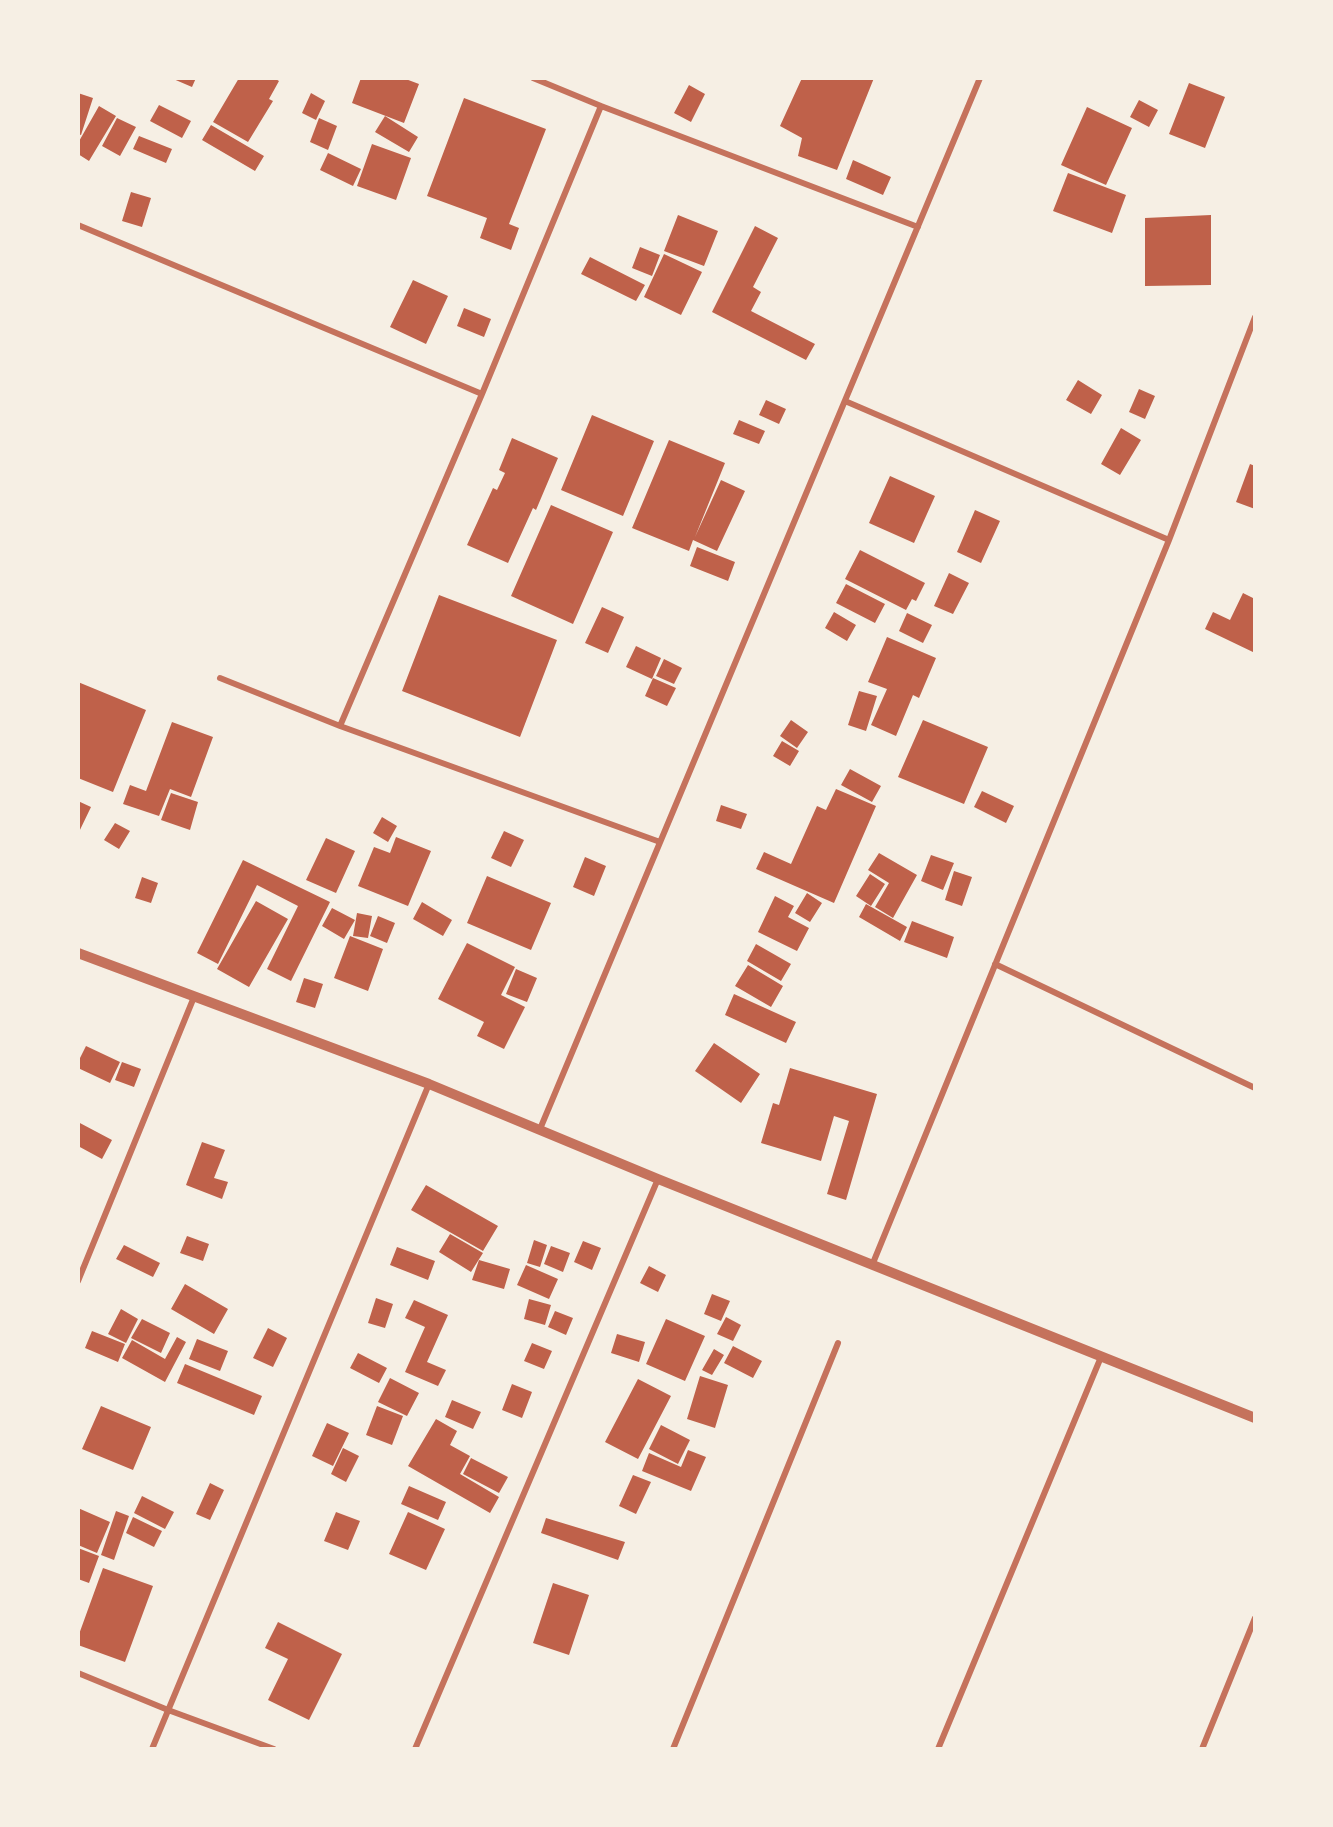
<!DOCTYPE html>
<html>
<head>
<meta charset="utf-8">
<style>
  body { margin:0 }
  #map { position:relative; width:1333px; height:1827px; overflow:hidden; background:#f6efe4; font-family:Commissioner,sans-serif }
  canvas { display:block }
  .frame { position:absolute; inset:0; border:80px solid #f6efe4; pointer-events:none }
</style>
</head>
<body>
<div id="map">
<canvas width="1333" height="1827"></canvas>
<div class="frame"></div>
</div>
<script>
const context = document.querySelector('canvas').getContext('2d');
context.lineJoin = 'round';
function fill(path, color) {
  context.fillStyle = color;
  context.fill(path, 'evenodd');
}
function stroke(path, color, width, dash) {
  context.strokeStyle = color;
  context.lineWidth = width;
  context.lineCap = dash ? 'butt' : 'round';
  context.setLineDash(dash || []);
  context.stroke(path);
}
fill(new Path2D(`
  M171,78H196L192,87Z
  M239,78H274L279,81L269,99L273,101L248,142L213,122Z
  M361,78H403L419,84L404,123L352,103Z
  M802,78H874L837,170L798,156L802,138L780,126Z
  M1189,83L1225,97L1205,148L1169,134Z
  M689,85L705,94L691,122L674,113Z
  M78,93L93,98L81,135L78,134Z
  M311,93L325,101L316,120L302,113Z
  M464,98L546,129L509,224L519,228L511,250L480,238L487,218L427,196Z
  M1139,100L1158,110L1149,127L1130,117Z
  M159,105L191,121L182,138L150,121Z
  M99,106L116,116L89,161L78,154V143Z
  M1087,107L1132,128L1106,185L1061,165Z
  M385,116L418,137L409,152L375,132Z
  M117,118L136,127L120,156L102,146Z
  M319,118L337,126L328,150L310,142Z
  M211,125L264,156L255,171L202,140Z
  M139,136L172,149L166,163L133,149Z
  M372,144L411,158L396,200L357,186Z
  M328,153L361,169L353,186L320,170Z
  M853,160L891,177L883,195L846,179Z
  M1068,173L1126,195L1112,233L1053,211Z
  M131,192L151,198L142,227L122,221Z
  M678,215L718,231L704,266L664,251Z
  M1211,215V285L1145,286V218Z
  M755,226L778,238L753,287L761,292L751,311L815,344L806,360L712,312Z
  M640,247L660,255L652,276L632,268Z
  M664,254L702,272L681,315L644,297Z
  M590,257L645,285L636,301L581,274Z
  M413,280L448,296L426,344L390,327Z
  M464,308L491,319L484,337L457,326Z
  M1078,380L1102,395L1091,414L1066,400Z
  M1139,389L1155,396L1145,419L1129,412Z
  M766,400L786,409L779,424L759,415Z
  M592,415L654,441L623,516L561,490Z
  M739,420L765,431L759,444L733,434Z
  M1121,428L1141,440L1120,475L1101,464Z
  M512,438L558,458L536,510L533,508L508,563L467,545L493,488L497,490L505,473L499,470Z
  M669,440L725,463L695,537L721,480L745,491L717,551L693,540L689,551L632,528Z
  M1250,464L1255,466V509L1236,502Z
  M890,476L935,496L914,543L869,523Z
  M551,505L613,532L573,624L511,596Z
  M975,510L1000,521L981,563L957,552Z
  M697,547L735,562L728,581L690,566Z
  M860,550L925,583L916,601L912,599L906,610L845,579Z
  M949,573L969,583L953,614L934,606Z
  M846,584L885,604L875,623L836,603Z
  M1243,593L1255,599V653L1205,629L1213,612L1230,620Z
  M439,595L557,640L520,737L402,691Z
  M602,607L624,617L608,653L585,643Z
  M834,612L856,625L847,641L825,628Z
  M907,613L932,625L923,643L899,631Z
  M887,637L936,658L919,698L913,695L896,736L871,725L887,689L868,682Z
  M636,646L661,658L652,679L626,667Z
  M664,659L682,668L674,684L656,676Z
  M653,678L676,688L667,706L645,696Z
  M78,682L146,710L113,792L78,778Z
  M859,691L877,696L866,731L848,725Z
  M791,720L808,732L797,748L780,736Z
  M923,720L988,747L964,804L898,777Z
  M172,722L213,737L191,797L170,789L159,816L123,804L130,785L146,791Z
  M782,741L799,751L790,766L773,756Z
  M850,769L881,786L872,802L841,785Z
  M836,789L876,806L834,903L756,869L764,852L791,864L817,806L826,810Z
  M982,791L1014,806L1006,823L974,807Z
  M171,793L198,802L190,830L161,820Z
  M78,801L91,807L78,834Z
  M721,805L747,814L741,829L716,821Z
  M382,817L397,826L388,842L373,833Z
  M115,823L130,831L119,849L104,840Z
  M504,831L524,840L511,867L491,858Z
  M396,837L431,851L408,906L358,886L374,847L390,853Z
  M326,838L355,851L336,893L306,880Z
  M879,853L917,875L893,918L875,907L889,883L868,870Z
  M931,855L954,863L943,890L921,881Z
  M585,857L606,866L594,896L573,887Z
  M243,860L330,902L291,981L267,969L298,906L257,885L218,964L197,953Z
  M954,871L972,877L962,906L945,900Z
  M870,874L885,884L871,906L856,896Z
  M487,876L551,903L531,950L467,923Z
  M142,877L158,883L151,903L135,898Z
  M807,893L822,903L810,922L795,913Z
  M775,896L794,906L788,917L809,928L797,951L758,932Z
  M256,901L288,919L249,987L217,969Z
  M422,902L452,920L443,936L413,919Z
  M866,904L907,927L900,941L859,917Z
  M332,908L355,920L344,939L322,926Z
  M357,913L372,916L368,938L353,936Z
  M378,916L395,923L387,943L370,936Z
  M912,921L954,937L947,958L904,942Z
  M350,936L383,949L368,991L334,978Z
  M467,943L515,967L501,995L525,1007L504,1049L477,1036L484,1022L438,999Z
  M756,944L791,964L781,981L747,961Z
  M748,965L783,986L771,1007L735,986Z
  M516,969L537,978L527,1002L506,994Z
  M304,978L323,984L315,1008L296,1002Z
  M734,994L796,1022L786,1043L725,1015Z
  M714,1043L760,1074L741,1103L695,1071Z
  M86,1046L120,1062L110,1083L78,1068V1062Z
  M122,1062L141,1069L134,1087L115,1080Z
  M790,1068L877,1094L846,1200L827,1194L849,1121L834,1116L821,1161L761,1143L773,1103L779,1105Z
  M78,1122L112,1140L102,1159L78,1146Z
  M202,1142L225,1150L214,1178L228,1182L222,1199L186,1185Z
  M426,1185L498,1226L483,1251L411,1210Z
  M450,1234L483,1253L471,1272L439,1252Z
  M187,1236L209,1244L203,1261L180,1253Z
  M534,1240L547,1245L540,1267L527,1263Z
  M583,1241L601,1248L592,1270L574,1262Z
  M124,1245L160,1263L153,1277L116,1259Z
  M551,1246L570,1253L563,1272L544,1264Z
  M397,1247L435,1261L428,1280L390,1265Z
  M479,1260L510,1269L504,1289L472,1280Z
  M526,1265L558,1279L549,1299L517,1285Z
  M649,1266L666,1275L658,1292L640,1283Z
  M185,1284L228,1309L214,1334L171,1309Z
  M712,1294L730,1301L721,1321L704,1314Z
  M376,1298L393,1304L385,1328L368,1323Z
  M529,1299L551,1305L545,1325L524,1319Z
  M414,1300L448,1315L427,1362L446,1370L438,1386L405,1372L425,1327L405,1318Z
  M121,1309L138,1319L126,1343L108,1334Z
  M555,1311L573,1318L566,1335L548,1327Z
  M726,1317L741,1325L733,1341L717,1334Z
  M142,1319L170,1333L161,1353L131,1338Z
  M666,1319L705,1336L685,1381L646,1364Z
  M268,1328L287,1338L273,1367L253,1358Z
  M92,1331L125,1344L118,1362L85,1348Z
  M617,1334L645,1342L639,1362L611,1353Z
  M177,1337L186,1342L165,1382L122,1358L132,1340L165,1359Z
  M197,1339L228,1351L220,1371L189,1359Z
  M532,1343L552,1351L544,1369L524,1361Z
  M733,1346L762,1361L753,1378L724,1363Z
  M714,1349L724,1355L712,1375L702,1370Z
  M358,1353L387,1368L379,1383L350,1368Z
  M185,1364L262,1396L254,1415L177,1383Z
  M700,1376L728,1385L715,1428L687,1419Z
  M390,1378L419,1393L407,1416L378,1402Z
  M638,1379L671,1396L638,1459L605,1442Z
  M512,1384L532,1392L522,1418L502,1410Z
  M452,1400L481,1412L473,1429L445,1417Z
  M101,1406L151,1427L133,1470L82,1449Z
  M377,1406L403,1416L392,1445L366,1435Z
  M436,1419L457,1431L450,1445L470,1456L460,1474L499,1497L490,1513L408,1466Z
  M327,1423L349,1433L333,1466L312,1456Z
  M661,1425L690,1440L678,1464L649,1449Z
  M343,1448L359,1456L346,1482L331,1474Z
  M688,1450L706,1457L691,1491L642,1471L649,1453L681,1467Z
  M471,1458L508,1477L499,1493L463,1474Z
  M633,1475L651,1482L636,1514L619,1506Z
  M210,1483L224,1490L210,1520L196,1514Z
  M409,1486L446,1502L438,1520L401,1504Z
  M142,1496L174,1512L165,1529L134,1513Z
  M78,1508L110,1522L97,1553L78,1545Z
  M116,1511L129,1516L114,1560L101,1555Z
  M336,1512L360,1521L348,1550L324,1541Z
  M408,1512L445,1529L426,1570L389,1554Z
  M133,1517L162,1531L154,1547L126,1533Z
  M546,1518L625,1542L618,1560L541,1533Z
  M78,1548L99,1556L89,1583L78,1579Z
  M103,1568L153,1586L125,1662L78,1645V1637Z
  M553,1583L589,1595L569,1655L533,1643Z
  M278,1622L342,1654L309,1720L268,1700L288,1659L265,1648Z`), '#bf614a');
stroke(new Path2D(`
  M533,78L601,106L918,227
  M78,225L482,394
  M845,401L1169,540
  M220,678L340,726L660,842
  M340,726L482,394L601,106
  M995,964L1255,1088
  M540,1129L980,78
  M873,1263L1169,540L1255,317
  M78,1281L194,997
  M78,1673L168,1710L274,1749
  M152,1749L429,1084
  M415,1749L658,1179
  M673,1749L838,1343
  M938,1749L1101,1357
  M1202,1749L1255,1618`), '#c5725c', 6);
stroke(new Path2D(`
  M78,953L429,1084L658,1179L1255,1418`), '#c5725c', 10);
</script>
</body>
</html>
